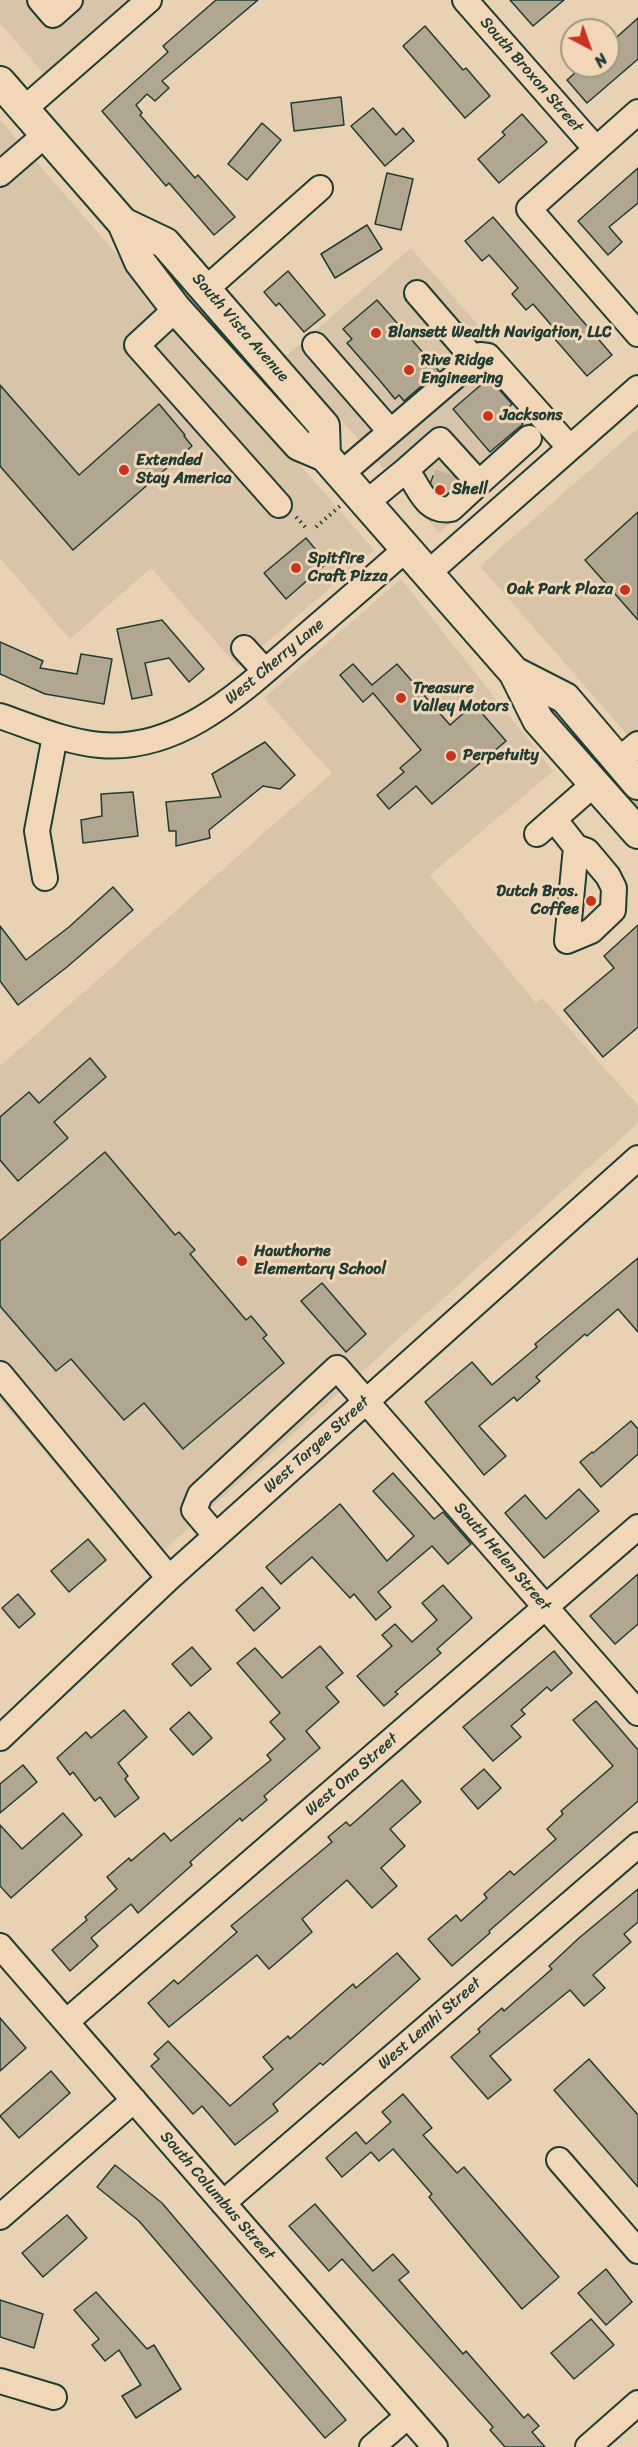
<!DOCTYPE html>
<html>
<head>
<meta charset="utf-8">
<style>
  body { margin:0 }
  #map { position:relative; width:638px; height:2447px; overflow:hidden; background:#e9d1b3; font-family:Sriracha,sans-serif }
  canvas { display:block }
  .north { position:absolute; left:560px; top:18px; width:60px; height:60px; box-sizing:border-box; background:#f1d7b8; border:2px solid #9d9983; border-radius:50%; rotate:139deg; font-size:16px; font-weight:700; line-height:24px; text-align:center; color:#1f3d34 }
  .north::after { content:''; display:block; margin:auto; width:21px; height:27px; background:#c8321e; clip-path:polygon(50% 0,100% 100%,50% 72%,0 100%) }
</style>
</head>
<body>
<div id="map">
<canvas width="638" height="2447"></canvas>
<div class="north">N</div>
</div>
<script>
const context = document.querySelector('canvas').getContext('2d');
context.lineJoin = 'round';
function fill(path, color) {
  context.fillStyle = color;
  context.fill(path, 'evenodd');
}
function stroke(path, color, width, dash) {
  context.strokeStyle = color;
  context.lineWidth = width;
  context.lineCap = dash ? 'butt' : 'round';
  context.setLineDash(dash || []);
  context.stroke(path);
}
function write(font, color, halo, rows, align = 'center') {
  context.font = font + ' Sriracha,sans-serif';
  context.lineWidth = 6;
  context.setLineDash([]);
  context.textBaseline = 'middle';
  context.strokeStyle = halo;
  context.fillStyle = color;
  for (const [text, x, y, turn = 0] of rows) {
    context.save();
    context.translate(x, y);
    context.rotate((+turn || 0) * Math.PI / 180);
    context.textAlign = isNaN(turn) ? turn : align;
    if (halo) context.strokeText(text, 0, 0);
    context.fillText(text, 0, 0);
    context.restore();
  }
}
fill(new Path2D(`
  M0,0H127L44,74L0,23Z
  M0,120L374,550L238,667L151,568L70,639L0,558Z
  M411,248L564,424L439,533L286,356Z
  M638,428V747L480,566Z
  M401,579L553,771L430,875L536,1003L542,998L638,1106V1123L143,1569L0,1399V1066L332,773L264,698Z`), '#d8c4a8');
fill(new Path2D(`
  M144,250L157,254L314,434L296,423Z
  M525,686L556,705L638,800V817Z`), '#c7b89d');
const building = new Path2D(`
  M216,0H258L162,81L169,88L155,101L147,94L136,105L142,113L140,115L195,178L198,175L235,217L214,235L169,183L166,186L102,111L168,52L163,46Z
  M510,0H564L533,26Z
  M638,18V59L587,103L567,80L583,66H608V45Z
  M425,26L463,70L466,68L490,96L465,118L403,46Z
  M341,97L344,125L294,131L291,103Z
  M373,108L396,135L403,128L414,141L385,166L351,126Z
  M522,114L547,142L499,183L478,159L505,135L502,132Z
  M262,123L281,140L247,180L228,164Z
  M638,168V203L609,227L622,242L608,255L578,221Z
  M387,173L413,179L401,230L375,224Z
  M493,217L612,355L587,376L554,338L559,334L533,304L526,310L512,294L518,288L489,255L482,261L465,241Z
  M367,225L382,249L335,278L321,254Z
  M288,271L325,315L304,332L279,303L276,306L264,292Z
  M377,300L439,371L404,401L399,395L395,399L381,382L347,343L352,339L343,329Z
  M489,378L512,404L508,408L523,424L490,452L453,409Z
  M0,385L79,475L159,404L185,435L184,436L192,446L73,550L0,466Z
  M433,476L455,484L453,487L445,495L441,494L431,482Z
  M638,512V620L585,560Z
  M306,538L327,563L286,599L264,573Z
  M162,620L204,669L189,682L169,658L145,663L152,695L132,699L117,629Z
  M0,642L43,661L40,668L77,674L81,654L112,659L104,704L45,694L0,674Z
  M353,664L372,685L397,664L450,725L474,704L506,741L432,804L416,786L389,809L377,795L404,772L400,768L421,750L373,693L363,702L340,675Z
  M265,742L295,775L280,789L263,786L209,830L210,838L176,846V831H169L166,802L221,797L212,774Z
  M133,792L138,836L83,843L81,820L102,816L101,794Z
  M113,887L133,910L67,967L18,1005L0,981V926L26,960L69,927Z
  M638,925V1027L603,1057L564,1010L614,968L604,956Z
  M90,1058L106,1077L54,1122L68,1138L18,1181L0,1160V1117L29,1092L39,1103Z
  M105,1152L175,1235L179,1232L195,1250L190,1254L246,1320L251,1316L267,1335L263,1338L284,1363L183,1449L144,1403L124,1420L71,1359L56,1371L0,1306V1241Z
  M638,1258V1332L618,1309L587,1336L585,1334L536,1377L540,1381L517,1401L514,1397L479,1426L506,1456L484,1475L425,1402L472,1362L492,1385L537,1347L535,1344Z
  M322,1283L366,1334L346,1352L301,1301Z
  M631,1421L638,1429V1454L601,1487L580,1462L592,1452L593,1453Z
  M393,1473L434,1519L443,1512L471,1544L448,1564L432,1546L378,1592L391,1607L376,1620L354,1594L350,1598L312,1557L281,1584L266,1567L340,1504L387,1561L414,1536L373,1491Z
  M579,1489L599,1511L544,1558L505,1513L525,1495L546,1519Z
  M88,1539L106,1560L69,1592L51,1571Z
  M638,1574V1624L615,1644L590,1616Z
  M443,1585L472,1618L437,1649L441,1653L395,1692L398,1694L384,1706L357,1676L392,1646L382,1635L395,1624L412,1642L437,1620L422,1603Z
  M262,1587L280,1608L254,1631L236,1610Z
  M18,1594L35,1614L19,1628L2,1608Z
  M320,1646L343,1673L326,1687L339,1702L306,1731L320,1748L264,1796L267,1800L242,1821L240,1818L190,1862L192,1865L138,1913L131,1904L91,1938L98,1946L70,1971L52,1950L87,1920L85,1917L117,1889L107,1877L129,1858L131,1861L164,1833L171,1841L271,1760L267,1755L285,1739L270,1722L280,1713L237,1663L255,1648L282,1678Z
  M192,1647L211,1669L191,1686L172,1664Z
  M554,1651L572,1673L551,1691L547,1687L521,1710L525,1714L511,1726L521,1737L493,1761L463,1727Z
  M596,1701L638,1750V1801L489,1931L490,1933L452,1966L428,1939L456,1915L461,1921L487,1898L484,1894L510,1871L514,1875L556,1839L547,1829L563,1814L561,1811L613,1766L573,1720Z
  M124,1710L147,1737L118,1763L128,1776L125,1779L139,1798L115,1817L100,1797L95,1801L73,1772L70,1775L57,1758L86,1732L91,1738Z
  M189,1712L212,1738L193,1755L170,1729Z
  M23,1765L37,1782L0,1813V1784Z
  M484,1769L501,1788L478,1809L461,1789Z
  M402,1780L421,1802L390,1829L405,1846L381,1868L397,1886L372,1908L347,1880L302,1919L312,1932L269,1969L257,1955L169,2027L148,2003L174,1980L178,1984L237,1932L231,1926L332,1842L328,1837L346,1822L350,1826Z
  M63,1813L82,1835L11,1898L0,1886V1825L22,1849Z
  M638,1889V1922L624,1934L631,1942L593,1975L605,1988L584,2006L570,1990L490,2056L511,2080L488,2099L451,2057L480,2032L478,2029L502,2008L504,2011L552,1969L549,1966L579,1938Z
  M397,1953L420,1979L323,2065L320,2063L273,2104L278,2111L235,2145L202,2106L193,2114L151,2066L159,2059L154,2054L168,2041L230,2106L273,2069L263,2057L288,2036L290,2039L353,1984L356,1988Z
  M0,2018L26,2048L0,2071Z
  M589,2059L638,2115V2187L554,2090Z
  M51,2071L70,2093L19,2138L0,2116Z
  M403,2094L432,2128L423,2135L457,2173L464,2167L559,2277L522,2309L429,2197L432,2194L393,2149L379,2161L371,2152L342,2177L326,2158L356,2132L366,2144L391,2122L382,2112Z
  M115,2165L162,2203L346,2420L325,2438L139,2221L97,2187Z
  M315,2204L373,2271L393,2254L409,2272L399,2280L463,2354L466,2351L524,2418L528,2414L539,2426L532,2432L545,2447H505L490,2430L493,2427L342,2259L329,2271L289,2226Z
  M67,2215L87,2238L43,2277L22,2253Z
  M606,2269L632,2302L606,2325L578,2293Z
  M96,2292L147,2349L154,2345L181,2389L136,2418L122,2396L141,2385L119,2350L105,2361L92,2345L99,2339L74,2310Z
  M0,2300L43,2314L34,2348L0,2337Z
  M591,2319L614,2345L574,2379L551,2353Z`);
fill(building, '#b1a790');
stroke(building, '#1f3d34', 1.5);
stroke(new Path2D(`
  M432,481L453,488`), '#c1b39a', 24, [24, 12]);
const minor = new Path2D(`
  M40,0L53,15L70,0
  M465,0L596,149
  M23,110L149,0
  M638,112L529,209L638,334
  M0,174L45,135
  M206,289L320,188
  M417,293L474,359
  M176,309L137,345L279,505
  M315,345L390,431
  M341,474L480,355L488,356L570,448
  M479,483L529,438
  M366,503L406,470C419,485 424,513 451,509L479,483L440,440L406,470
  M427,574L638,388
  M244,648L265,671
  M0,716C32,727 66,742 100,745C181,752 243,690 300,641C335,611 371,580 406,549
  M618,761L638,744
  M554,819L576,847L587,851L608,876L614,888L613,910L591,931L567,941L576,847
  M537,834L594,784
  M45,878L37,831L55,736
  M0,1374L169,1578
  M216,1536L194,1510L200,1495L337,1368L638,1713
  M0,1738L169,1578L638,1158
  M0,1946L435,2447
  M66,2022L638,1527
  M559,2160L638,2251
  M223,2203L638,1845
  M0,2217L134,2100
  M0,2381L54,2397
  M372,2447L408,2416
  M588,2447L638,2403`);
const major = new Path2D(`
  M0,82L123,223L140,262L176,309L299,445L325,456L514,672L538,720L638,833
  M123,223L165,243L324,426L325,456
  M514,672L565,698L638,784`);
stroke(minor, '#1f3d34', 28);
stroke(major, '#1f3d34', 34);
stroke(new Path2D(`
  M296,517L308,530
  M316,527L340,506`), '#1f3d34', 4, [1.5, 4.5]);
stroke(minor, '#f1d7b8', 24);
stroke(major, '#f1d7b8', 30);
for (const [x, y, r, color] of [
  [376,333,6,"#c8321e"],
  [409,370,6,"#c8321e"],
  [488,416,6,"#c8321e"],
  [124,470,6,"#c8321e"],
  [440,490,6,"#c8321e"],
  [296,568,6,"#c8321e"],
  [625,590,6,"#c8321e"],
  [401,698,6,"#c8321e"],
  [451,756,6,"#c8321e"],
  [591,901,6,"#c8321e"],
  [242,1261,6,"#c8321e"]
]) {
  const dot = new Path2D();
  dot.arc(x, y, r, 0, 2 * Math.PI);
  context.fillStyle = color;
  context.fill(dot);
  stroke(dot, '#f1d7b8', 2);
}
write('16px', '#1f3d34', '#f1d7b8', [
  ["South Broxon Street",531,75,49],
  ["South Vista Avenue",240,328,49],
  ["West Cherry Lane",275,662,-40],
  ["West Targee Street",317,1445,-42],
  ["South Helen Street",502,1557,49],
  ["West Ona Street",352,1775,-41],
  ["West Lemhi Street",430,2024,-41],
  ["South Columbus Street",217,2196,49]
]);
write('bold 16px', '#1f3d34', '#f1d7b8', [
  ["Blansett Wealth Navigation, LLC",388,333],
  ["Rive Ridge",421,361],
  ["Engineering",421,379],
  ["Jacksons",500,416],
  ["Extended",136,461],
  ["Stay America",136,479],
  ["Shell",452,490],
  ["Spitfire",308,559],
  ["Craft Pizza",308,577],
  ["Oak Park Plaza",613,590,"right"],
  ["Treasure",413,689],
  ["Valley Motors",413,707],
  ["Perpetuity",463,756],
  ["Dutch Bros.",579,892,"right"],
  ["Coffee",579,910,"right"],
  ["Hawthorne",254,1252],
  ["Elementary School",254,1270]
], 'left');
</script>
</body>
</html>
